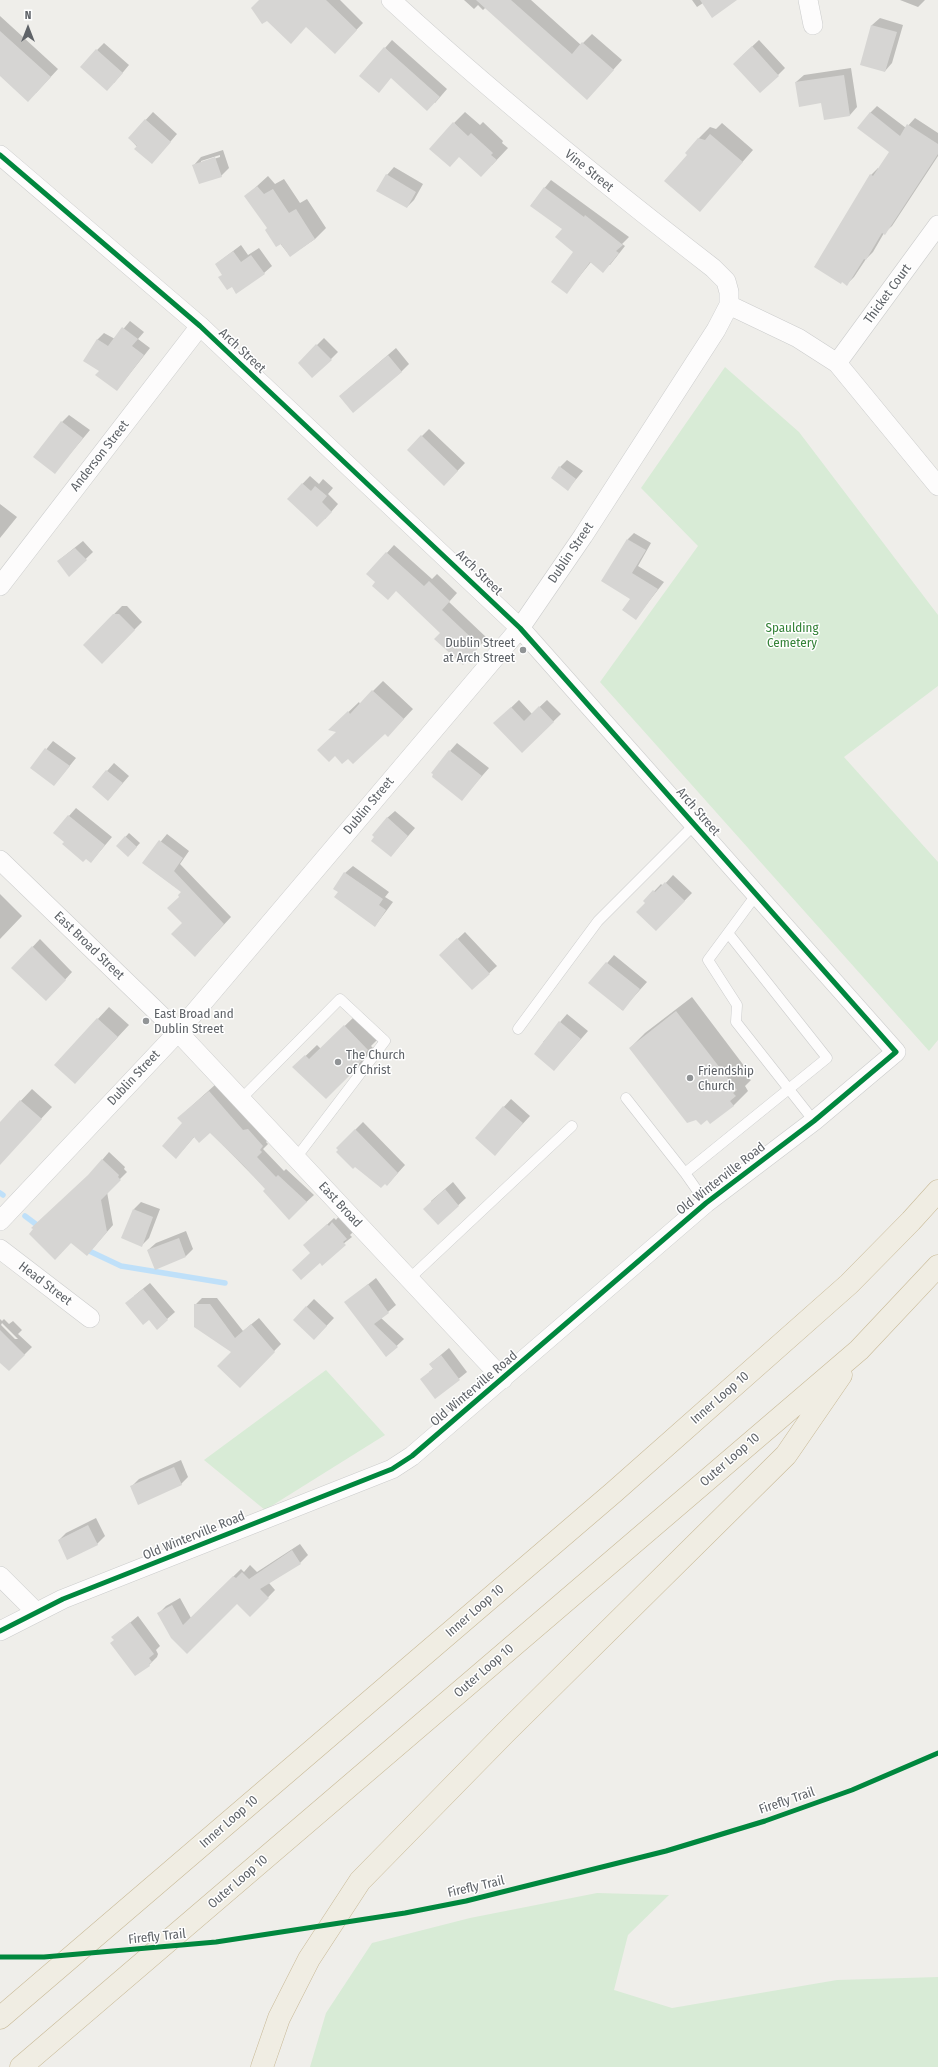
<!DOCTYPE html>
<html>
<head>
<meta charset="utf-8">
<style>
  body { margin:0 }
  #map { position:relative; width:938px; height:2067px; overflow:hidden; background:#efeeea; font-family:"Fira Sans Condensed",sans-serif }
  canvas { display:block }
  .north { position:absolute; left:8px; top:8px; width:40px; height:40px; -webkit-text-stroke:3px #fff; paint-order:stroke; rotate:0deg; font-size:11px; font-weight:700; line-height:16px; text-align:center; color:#5f6368 }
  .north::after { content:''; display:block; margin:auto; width:14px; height:18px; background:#5f6368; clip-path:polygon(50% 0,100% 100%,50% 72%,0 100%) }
</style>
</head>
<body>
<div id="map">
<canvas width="938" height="2067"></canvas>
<div class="north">N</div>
</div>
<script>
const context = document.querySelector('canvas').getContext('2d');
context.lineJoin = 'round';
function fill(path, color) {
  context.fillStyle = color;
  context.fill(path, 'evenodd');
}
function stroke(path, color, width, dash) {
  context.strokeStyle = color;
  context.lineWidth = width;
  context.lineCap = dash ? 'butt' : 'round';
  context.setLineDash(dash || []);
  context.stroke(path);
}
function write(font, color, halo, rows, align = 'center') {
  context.font = font + ' "Fira Sans Condensed",sans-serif';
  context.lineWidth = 3;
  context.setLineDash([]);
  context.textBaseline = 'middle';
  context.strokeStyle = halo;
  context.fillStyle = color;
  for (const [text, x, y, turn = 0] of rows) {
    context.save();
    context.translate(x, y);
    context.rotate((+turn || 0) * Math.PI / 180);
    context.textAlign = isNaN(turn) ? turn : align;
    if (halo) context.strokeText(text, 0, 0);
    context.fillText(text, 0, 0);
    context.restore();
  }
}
fill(new Path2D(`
  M725,367L799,432L938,615V686L844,757L938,862V1040L929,1051L600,682L698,546L641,488Z
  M326,1370L385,1435L265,1510L204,1460Z
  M597,1893L669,1895L628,1935L614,1990L672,2008L837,1980L938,1977V2067H310L326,2013L372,1943L470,1918Z`), '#d8ebd6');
fill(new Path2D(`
  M271,0H340L363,23L341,46L306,26Z
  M464,0H531L581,45L592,34L622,60L587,99L486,7L483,10L478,5L474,9Z
  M692,0H734L703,3L697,7Z
  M900,0H925L918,7Z
  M0,16L58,69L36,93L0,74Z
  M880,18L903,25L892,63L885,71L861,64L872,25Z
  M392,40L447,89L435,103L385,48Z
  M759,40L785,68L778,75L742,56Z
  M104,43L129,65L114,83L97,50Z
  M851,68L857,107L850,115L796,82L804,75Z
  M877,106L906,128L915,118L938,133V156L892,226L884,233L873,252L866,259L854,277L847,284L871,175L878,168L879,169L891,152L870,113Z
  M153,112L177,134L152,163L129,138Z
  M465,112L480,125L483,122L503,141L502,143L508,148L492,165L454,123Z
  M722,123L753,150L700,210L688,154L698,139L710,127L716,129Z
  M223,150L229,168L221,176L194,165L201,157ZM220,155V157L201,163V161Z
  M394,167L423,184L414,200L407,207L387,175Z
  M268,176L275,184L284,179L300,203L307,199L326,228L315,239L290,256L268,228L246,196Z
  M551,180L629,237L622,244L625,246L610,265L591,262L567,292L575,252L563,229L531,205Z
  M241,245L248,255L259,248L272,266L264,273L216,264Z
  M130,321L144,332L138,339L150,348L117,390L100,371L97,340L104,333L115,339Z
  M324,338L338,352L331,359L299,363Z
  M396,348L409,364L401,372L340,396Z
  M69,415L90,430L55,472L62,422Z
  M429,429L465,463L444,485L408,450Z
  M567,460L583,471L568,489L560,467Z
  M310,476L319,484L323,479L333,488L328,494L338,504L325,519L288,499Z
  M0,504L17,517L0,538Z
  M634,533L651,543L638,566L664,582L636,618L631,599L628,539Z
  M83,541L93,552L69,575L58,561Z
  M394,545L432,579L437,574L457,593L449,602L487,638L470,656L397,590L377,582L368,574Z
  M122,606H127L142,622L102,662L84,645Z
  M383,681L413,709L398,725L348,757L335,755L339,721L359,702L360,704Z
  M519,700L532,714L547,700L561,714L522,752L495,723Z
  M53,741L76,758L54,785L31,768Z
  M457,743L489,768L462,799L450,751Z
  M114,763L129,776L108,800L93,787Z
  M76,808L112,837L91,862L54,833Z
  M395,811L415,828L391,856L387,818Z
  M129,833L140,843L128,856L117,846Z
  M167,834L189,851L180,864L231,917L195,956L184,923L182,892L143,863Z
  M353,866L389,892L385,897L393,902L375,926L339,892L345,873Z
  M673,875L692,893L663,923L645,901L661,884L663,886Z
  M0,894L22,916L0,939Z
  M465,932L497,966L472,989L448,948Z
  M40,939L72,972L54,992L13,968Z
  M614,955L647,982L622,1010L590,983Z
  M692,997L751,1075L748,1078L751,1080L745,1086L748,1091L733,1106L630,1048L645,1033Z
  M109,1007L129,1025L75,1083L55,1065Z
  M567,1014L588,1031L554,1070L543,1042Z
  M356,1015L379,1038L371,1046L373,1048L364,1061L326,1098L294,1067L317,1045L321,1049Z
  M216,1084L251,1124L255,1122L269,1139L266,1142L268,1144L263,1149L284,1171L286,1169L314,1195L289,1218L266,1189L210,1132L195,1136L183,1150L186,1111Z
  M32,1089L52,1107L0,1163V1123Z
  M511,1099L530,1116L495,1154L476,1138Z
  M363,1122L405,1165L387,1185L337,1148Z
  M109,1152L125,1167L124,1169L127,1172L107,1192L113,1225L87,1255L91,1173Z
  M453,1182L466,1198L438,1224L431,1201Z
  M141,1202L160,1209L149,1238L142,1245L134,1209Z
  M339,1216L353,1232L350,1235L352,1237L320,1262L311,1253L312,1239L334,1218L336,1220Z
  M186,1231L193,1249L186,1256L148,1250L156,1243Z
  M376,1278L396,1305L381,1318L404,1339L386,1356L346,1302Z
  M150,1283L175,1312L157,1328L134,1296Z
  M202,1298H217L243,1331L259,1318L281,1344L240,1386L232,1352L195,1305Z
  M314,1299L334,1318L314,1339L294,1320Z
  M0,1319L2,1321L4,1319L9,1324L13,1321L22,1330L18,1334L32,1347L9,1370L0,1361ZM2,1323L18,1339H15L1,1325Z
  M449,1348L467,1372L435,1398L429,1372L434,1368L430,1364Z
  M181,1460L188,1477L181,1484L131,1487L139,1479Z
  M96,1518L105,1536L97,1544L59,1540L66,1533Z
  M300,1544L308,1555L300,1563L269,1583L275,1590L250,1616L237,1603L187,1653L159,1613L166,1606L180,1598L191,1618L241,1569L244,1572L250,1565L257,1572Z
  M138,1616L160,1646L156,1650L158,1654L157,1657L149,1665L113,1637Z`), '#0003');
stroke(new Path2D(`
  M0,1193L3,1195
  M25,1216L41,1228
  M85,1249L121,1266L225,1283`), '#bfe0f9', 5.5);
fill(new Path2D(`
  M259,0H326L357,30L335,54L306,27L291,44L267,21L262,24L251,8Z
  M476,0H511L572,54L582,42L614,70L587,100Z
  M700,0H737L712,18Z
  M871,25L897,32L885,72L860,65Z
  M0,31L51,77L28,102L0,76Z
  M752,46L779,76L760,93L733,64Z
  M384,47L440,97L427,111L391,78L379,93L359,76Z
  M96,49L123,73L107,91L80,67Z
  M844,75L850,116L824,120L821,103L799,107L795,82Z
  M870,112L900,136L907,124L938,144V154L885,235L882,233L866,260L864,259L847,286L842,282L841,284L814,267L870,174L873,176L889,152L857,128Z
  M145,119L171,142L152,164L134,149L137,146L128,138Z
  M453,122L468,136L471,133L493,153L491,155L497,160L481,177L459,157L450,167L429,149Z
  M710,134L743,162L700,212L664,181L687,155L685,153L698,138L705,140Z
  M215,157L222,177L199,184L192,165Z
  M386,174L416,192L407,208L376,191Z
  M257,186L264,194L273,189L289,213L296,209L315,239L290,257L281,244L276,247L265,230L267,228L244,196Z
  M544,187L584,217L585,215L623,245L616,251L619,253L603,273L590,262L567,294L551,282L573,252L555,237L562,229L530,206Z
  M233,251L241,262L251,255L265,274L236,294L232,287L227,290L218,277L222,275L215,264Z
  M122,327L138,339L132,346L144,355L117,391L95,375L99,371L83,361L97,339L108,346Z
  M316,344L332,360L312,378L298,363Z
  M388,355L402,372L353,413L339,396Z
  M61,421L83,438L55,474L33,457Z
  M421,435L458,471L444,486L407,450Z
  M559,466L576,479L568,491L551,478Z
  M302,483L311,491L315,486L327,496L322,502L332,512L317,527L287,499Z
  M627,539L646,550L632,573L658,589L636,620L622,610L630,599L601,581Z
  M75,548L87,560L69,577L57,561Z
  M386,552L424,586L429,581L450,601L442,610L480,646L463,665L434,639L440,633L396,591L388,600L372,586L375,582L366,574Z
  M113,614H119L135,630L102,664L83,645Z
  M372,690L404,719L388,737L385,734L353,764L348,759L342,764L335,756L329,762L317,750L336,732L328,730L348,711L350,714Z
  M539,706L554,722L522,753L493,723L511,707L524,721Z
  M45,748L70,766L54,786L30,768Z
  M449,750L482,776L462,801L432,777L433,774L431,773Z
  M106,770L123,783L108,801L92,787Z
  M68,815L105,845L91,863L86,859L83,862L62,844L64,842L53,833Z
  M387,817L408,836L391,857L371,841L374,837L372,835Z
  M125,836L137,847L128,857L116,846Z
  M159,840L183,858L174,871L224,924L195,957L171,934L182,923L167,908L179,897L178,895L181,892L142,863Z
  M344,872L383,899L379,905L386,910L375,927L334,897L338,892L333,889Z
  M665,882L685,901L656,931L636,912L645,903L643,901L653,890L655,892Z
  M457,938L490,974L472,990L439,955Z
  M32,946L66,980L46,1001L11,968Z
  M606,962L640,989L623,1011L588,983Z
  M676,1011L737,1090L733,1093L736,1096L730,1101L734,1106L710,1124L707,1120L701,1125L696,1120L687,1123L629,1048Z
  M97,1018L118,1037L75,1084L54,1065Z
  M559,1021L581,1039L554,1071L534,1054Z
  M344,1025L368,1050L361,1058L362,1060L352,1073L326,1099L292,1067L305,1055L309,1059Z
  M209,1091L243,1130L248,1129L263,1146L260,1150L262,1152L257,1157L276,1177L278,1175L307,1202L289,1220L263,1191L265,1189L244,1166L210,1133L199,1143L194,1137L176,1159L162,1146L182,1123L177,1118Z
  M20,1100L42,1119L0,1165V1122Z
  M503,1106L523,1123L495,1156L475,1138Z
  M355,1129L398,1173L387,1186L385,1184L381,1188L355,1167L353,1169L336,1152L338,1150L336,1148Z
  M102,1159L119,1175L118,1177L121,1180L101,1200L107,1232L87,1256L71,1243L55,1260L29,1234L33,1229L31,1228L88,1175Z
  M445,1189L459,1206L438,1225L423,1209Z
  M133,1209L153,1217L142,1247L121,1238Z
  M332,1222L347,1239L343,1242L346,1245L322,1266L320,1263L301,1280L292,1270L310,1253L303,1245L327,1224L329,1226Z
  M179,1238L186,1257L155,1270L147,1250Z
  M368,1284L389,1313L374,1324L398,1347L386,1357L344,1302Z
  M143,1289L168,1320L157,1330L149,1320L143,1325L125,1303Z
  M194,1304H210L235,1338L251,1324L275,1352L240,1388L217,1366L231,1352L194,1327Z
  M306,1306L327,1326L314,1340L293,1320Z
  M0,1330L25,1355L9,1371L0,1363Z
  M441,1355L460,1380L435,1399L420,1379L433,1369L429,1364Z
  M174,1467L182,1485L138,1505L130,1486Z
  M88,1525L98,1545L67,1560L58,1540Z
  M292,1550L301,1564L260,1589L269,1598L250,1617L237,1604L187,1654L171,1638L157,1613L172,1605L183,1625L233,1576L236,1578L242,1572L249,1579Z
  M130,1622L154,1654L149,1658L152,1662L149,1664L150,1666L135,1676L110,1643L114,1640L111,1637Z`), '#d6d5d3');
const lane = new Path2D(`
  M728,933L708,960L737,1005L736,1022L814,1121
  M518,1029L598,921L694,825
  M626,1098L685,1173L827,1058L728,933L756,895
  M241,1099L340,999L385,1041L296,1158
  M685,1173L706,1203
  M409,1279L572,1126`);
const street = new Path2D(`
  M808,0L813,25
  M0,155L200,326L520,628L896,1052L814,1121L706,1203L412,1456L392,1469L63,1599L0,1631
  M729,305L798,338L837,363L938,486
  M837,363L938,225
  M0,586L200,326
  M0,860L178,1032L503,1379
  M0,1221L178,1032L520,628L583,536L716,330L729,305V292L726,281L713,268C602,182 494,95 391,0
  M0,1249L90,1318
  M0,1576L36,1612`);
const highway = new Path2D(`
  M0,2018L614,1492L849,1284L911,1221L938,1191
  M21,2067L859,1350L938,1266
  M262,2067L279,2018L309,1959L360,1881L505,1733L786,1455L841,1375`);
stroke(lane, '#cbcccc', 11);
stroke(street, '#cbcccc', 20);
stroke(highway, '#c8b996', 23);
stroke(lane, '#fdfcfc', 10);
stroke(street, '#fdfcfc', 19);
stroke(highway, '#f0ede3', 22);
stroke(new Path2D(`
  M0,155L200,326L520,628L896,1052L814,1121L706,1203L412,1456L392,1469L63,1599L0,1631
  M0,1957H44L216,1942L405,1913L466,1901L666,1851L765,1821L852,1790L938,1753`), '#00873e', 5);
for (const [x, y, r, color] of [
  [523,650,4,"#919496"],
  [146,1021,4,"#919496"],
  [338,1062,4,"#919496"],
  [690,1078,4,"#919496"]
]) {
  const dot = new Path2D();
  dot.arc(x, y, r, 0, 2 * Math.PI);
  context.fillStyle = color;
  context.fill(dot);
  stroke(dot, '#fff', 1.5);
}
write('13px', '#5f6368', '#fff', [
  ["Vine Street",589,171,39],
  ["Thicket Court",888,294,-54],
  ["Arch Street",242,351,43],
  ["Anderson Street",100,456,-52],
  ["Dublin Street",571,553,-56],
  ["Arch Street",479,573,44],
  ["Dublin Street",369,806,-50],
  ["Arch Street",698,812,49],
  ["East Broad Street",89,946,44],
  ["Dublin Street",134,1078,-47],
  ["Old Winterville Road",721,1179,-38],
  ["East Broad",340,1205,47],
  ["Head Street",45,1284,37],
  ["Old Winterville Road",474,1389,-40],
  ["Inner Loop 10",720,1398,-41],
  ["Outer Loop 10",730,1460,-41],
  ["Old Winterville Road",194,1536,-22],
  ["Inner Loop 10",475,1611,-41],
  ["Outer Loop 10",484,1671,-41],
  ["Firefly Trail",787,1801,-19],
  ["Inner Loop 10",229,1822,-41],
  ["Outer Loop 10",238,1882,-41],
  ["Firefly Trail",476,1887,-13],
  ["Firefly Trail",157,1937,-6]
]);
write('13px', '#348238', '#fff', [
  ["Spaulding",792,628],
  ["Cemetery",792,643]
]);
write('13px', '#5f6368', '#fff', [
  ["Dublin Street",515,643,"right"],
  ["at Arch Street",515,658,"right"],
  ["East Broad and",154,1014],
  ["Dublin Street",154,1029],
  ["The Church",346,1055],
  ["of Christ",346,1070],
  ["Friendship",698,1071],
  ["Church",698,1086]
], 'left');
</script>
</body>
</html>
